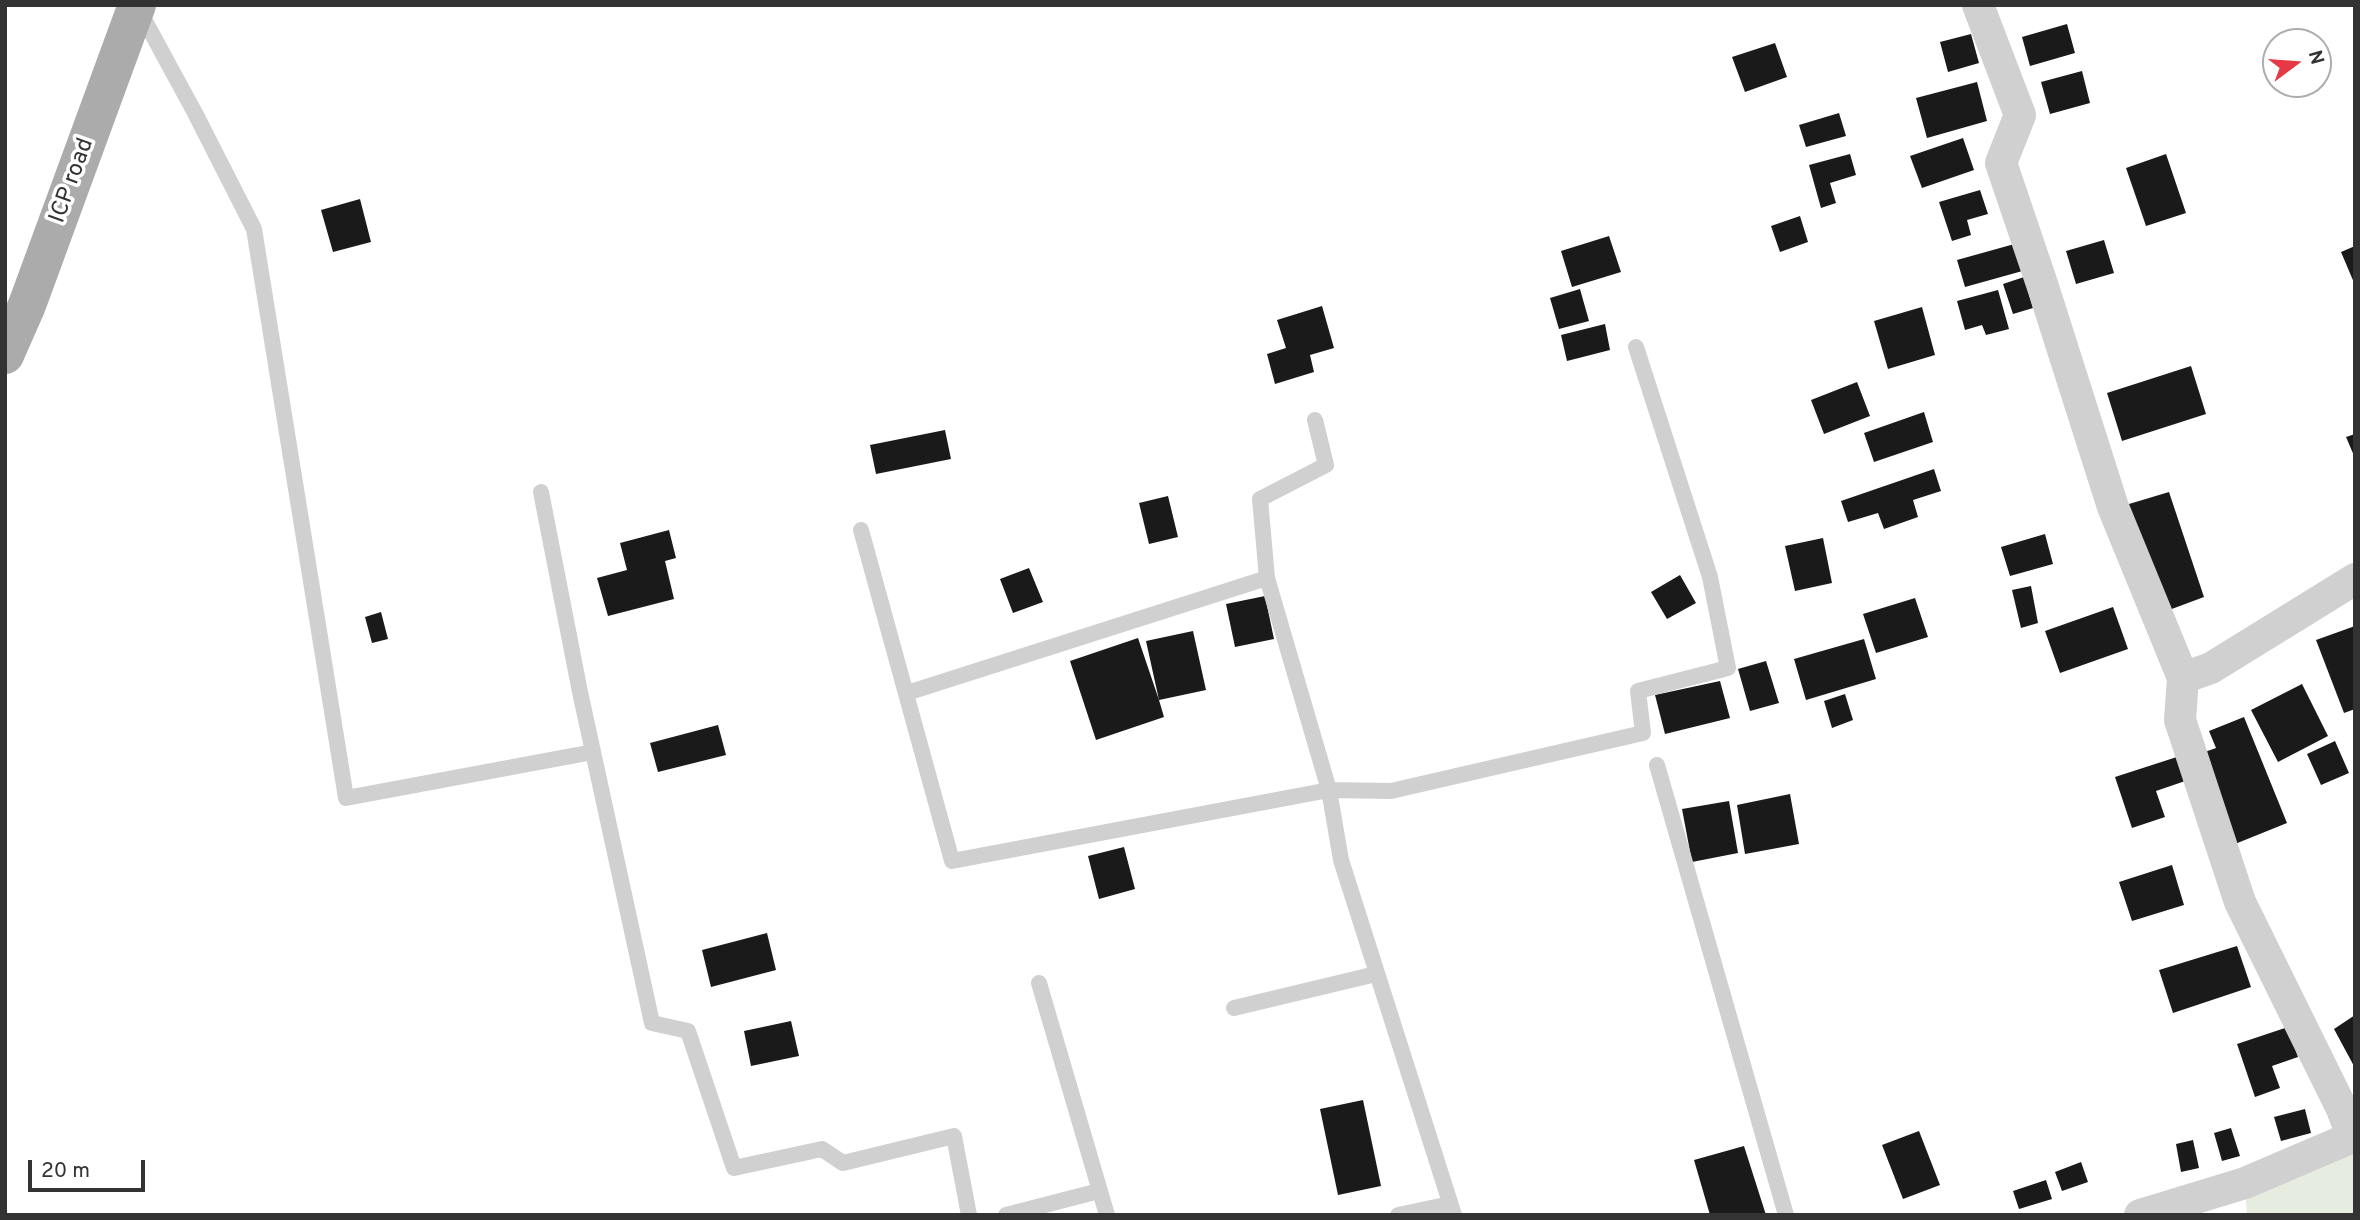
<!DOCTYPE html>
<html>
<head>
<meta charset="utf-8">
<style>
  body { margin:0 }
  #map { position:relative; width:2360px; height:1220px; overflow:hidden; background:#fff; font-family:Overpass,sans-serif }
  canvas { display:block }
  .frame { position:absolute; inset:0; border:7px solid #333; pointer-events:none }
  .north { position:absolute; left:2262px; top:28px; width:70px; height:70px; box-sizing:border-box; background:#fff; border:2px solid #adadad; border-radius:50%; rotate:74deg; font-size:19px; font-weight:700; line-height:28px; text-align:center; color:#333 }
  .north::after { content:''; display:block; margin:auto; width:24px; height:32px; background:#e63946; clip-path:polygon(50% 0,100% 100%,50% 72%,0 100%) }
  .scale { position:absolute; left:28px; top:1160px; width:117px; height:32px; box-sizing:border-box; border:4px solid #333; border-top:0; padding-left:9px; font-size:21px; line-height:24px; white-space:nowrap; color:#333; -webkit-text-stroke:5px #fff; paint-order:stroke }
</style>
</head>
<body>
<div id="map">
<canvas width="2360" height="1220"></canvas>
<div class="frame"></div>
<div class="north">N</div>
<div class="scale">20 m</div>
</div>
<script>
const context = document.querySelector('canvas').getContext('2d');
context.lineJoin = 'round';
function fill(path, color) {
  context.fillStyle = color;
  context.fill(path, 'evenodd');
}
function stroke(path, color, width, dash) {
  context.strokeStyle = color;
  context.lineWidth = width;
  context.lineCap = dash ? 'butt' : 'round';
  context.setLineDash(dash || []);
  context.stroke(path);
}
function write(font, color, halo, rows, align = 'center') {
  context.font = font + ' Overpass,sans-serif';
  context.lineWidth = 7;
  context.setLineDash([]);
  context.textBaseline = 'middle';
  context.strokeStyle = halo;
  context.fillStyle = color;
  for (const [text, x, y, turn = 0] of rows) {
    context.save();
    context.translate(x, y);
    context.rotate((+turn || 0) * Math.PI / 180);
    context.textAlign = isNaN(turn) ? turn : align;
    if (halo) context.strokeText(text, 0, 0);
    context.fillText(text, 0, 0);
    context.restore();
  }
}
fill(new Path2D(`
  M2355,1136V1215H2247L2245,1183Z`), '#e6ecdf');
fill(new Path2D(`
  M2067,24L2075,53L2030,66L2022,37Z
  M1971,34L1979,63L1948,72L1940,42Z
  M1775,43L1787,77L1745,92L1732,57Z
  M2082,71L2090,103L2050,114L2041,82Z
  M1977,82L1987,121L1927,138L1916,98Z
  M1839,113L1846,136L1806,147L1799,125Z
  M1963,138L1974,170L1922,188L1910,156Z
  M1850,154L1856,175L1830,183L1836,203L1821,208L1809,165Z
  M2166,154L2186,213L2146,226L2126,168Z
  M1980,190L1988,214L1967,220L1971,235L1952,241L1939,202Z
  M360,199L371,242L333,252L321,210Z
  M1800,216L1808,242L1780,252L1771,226Z
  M1609,236L1621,272L1572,287L1561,251Z
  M2104,240L2114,273L2076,284L2066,251Z
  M2018,243L2026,270L1965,287L1957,260Z
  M2355,246V285L2341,252Z
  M2024,277L2033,308L2013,314L2003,284Z
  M1580,289L1589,321L1559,329L1550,298Z
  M1998,290L2009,329L1986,335L1982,325L1965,330L1957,301Z
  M1322,306L1334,348L1310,355L1314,372L1275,384L1267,354L1286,348L1277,320Z
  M1922,307L1935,355L1888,369L1874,321Z
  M1605,324L1610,350L1567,361L1561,335Z
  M2191,366L2206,414L2122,441L2107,393Z
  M1857,382L1870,416L1824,434L1811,400Z
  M1924,412L1933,442L1874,462L1864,433Z
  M945,430L951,459L876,474L870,445Z
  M2355,434V458L2346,437Z
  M1934,469L1941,491L1913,500L1918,517L1884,529L1878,513L1848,522L1841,501Z
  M2169,492L2204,597L2169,610L2119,507Z
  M1168,496L1178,537L1149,544L1139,503Z
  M669,530L676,558L665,561L674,599L608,616L597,578L627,570L620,543Z
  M2045,534L2053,564L2010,576L2001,547Z
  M1823,538L1832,583L1795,591L1785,546Z
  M1029,568L1043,602L1013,613L1000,579Z
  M1680,575L1696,603L1667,619L1651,592Z
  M2031,586L2038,623L2021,628L2012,590Z
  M1265,596L1274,639L1235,647L1226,604Z
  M1915,598L1928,637L1876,653L1863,614Z
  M2113,607L2128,649L2060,673L2045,631Z
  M381,612L388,639L372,643L365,617Z
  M2355,626V709L2344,713L2316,640Z
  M1193,631L1206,690L1159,700L1164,717L1096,740L1070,661L1138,638L1159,700L1146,641Z
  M1864,639L1876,679L1806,700L1794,659Z
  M1766,661L1779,703L1750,711L1738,669Z
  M1720,681L1730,718L1665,734L1655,695Z
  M2302,684L2328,736L2278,762L2251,710Z
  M1845,694L1853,720L1832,728L1824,701Z
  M2244,717L2287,823L2235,844L2199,754L2216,748L2209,731Z
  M718,725L726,755L658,772L650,743Z
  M2335,741L2349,773L2321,785L2307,754Z
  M2183,755L2191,779L2156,791L2165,817L2132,828L2115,777Z
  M1790,794L1799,844L1745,854L1737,805Z
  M1729,801L1738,853L1692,862L1682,809Z
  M1124,847L1135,889L1099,899L1088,856Z
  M2172,865L2184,905L2132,921L2119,882Z
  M767,933L776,970L711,987L702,950Z
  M2237,946L2251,987L2173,1013L2159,970Z
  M2355,1015V1068L2334,1029Z
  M791,1021L799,1056L751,1066L744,1031Z
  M2288,1027L2298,1057L2272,1066L2280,1088L2255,1097L2237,1044Z
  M1363,1100L1381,1186L1338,1195L1320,1109Z
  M2305,1109L2311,1133L2281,1141L2274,1117Z
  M2231,1128L2240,1156L2222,1161L2214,1133Z
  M1919,1131L1940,1185L1903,1199L1882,1145Z
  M2193,1140L2199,1168L2181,1172L2176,1144Z
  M1744,1146L1766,1215H1710L1694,1160Z
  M2081,1162L2088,1182L2062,1191L2055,1172Z
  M2046,1180L2052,1199L2019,1209L2013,1191Z`), '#1a1a1a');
stroke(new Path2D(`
  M139,10L195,113L254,229L346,798L593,752
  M1315,420L1326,465L1260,499L1267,578L1329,790L1341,860L1454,1215
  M541,492L580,692L652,1023L688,1031L734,1168L822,1149L843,1163L954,1136L969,1215
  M861,530L952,861L1329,790L1391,791L1643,733L1638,691L1728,668L1710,577L1636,347
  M907,693L1267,578
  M1657,765L1786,1215
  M1039,983L1107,1215
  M1234,1008L1376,974
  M1006,1215L1099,1191
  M1398,1215L1450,1204`), '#d0d0d0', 16);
stroke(new Path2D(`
  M1978,5L2020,115L2001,163L2043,287L2113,507L2183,678L2180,720L2240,902L2342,1109L2353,1138
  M2183,678L2211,668L2355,579
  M2140,1215L2245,1183L2355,1136`), '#d0d0d0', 32);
stroke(new Path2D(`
  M5,355L27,305L137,5`), '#ababab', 38);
write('23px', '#333', '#fff', [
  ["ICP road",73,181,-70]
]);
</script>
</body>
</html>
